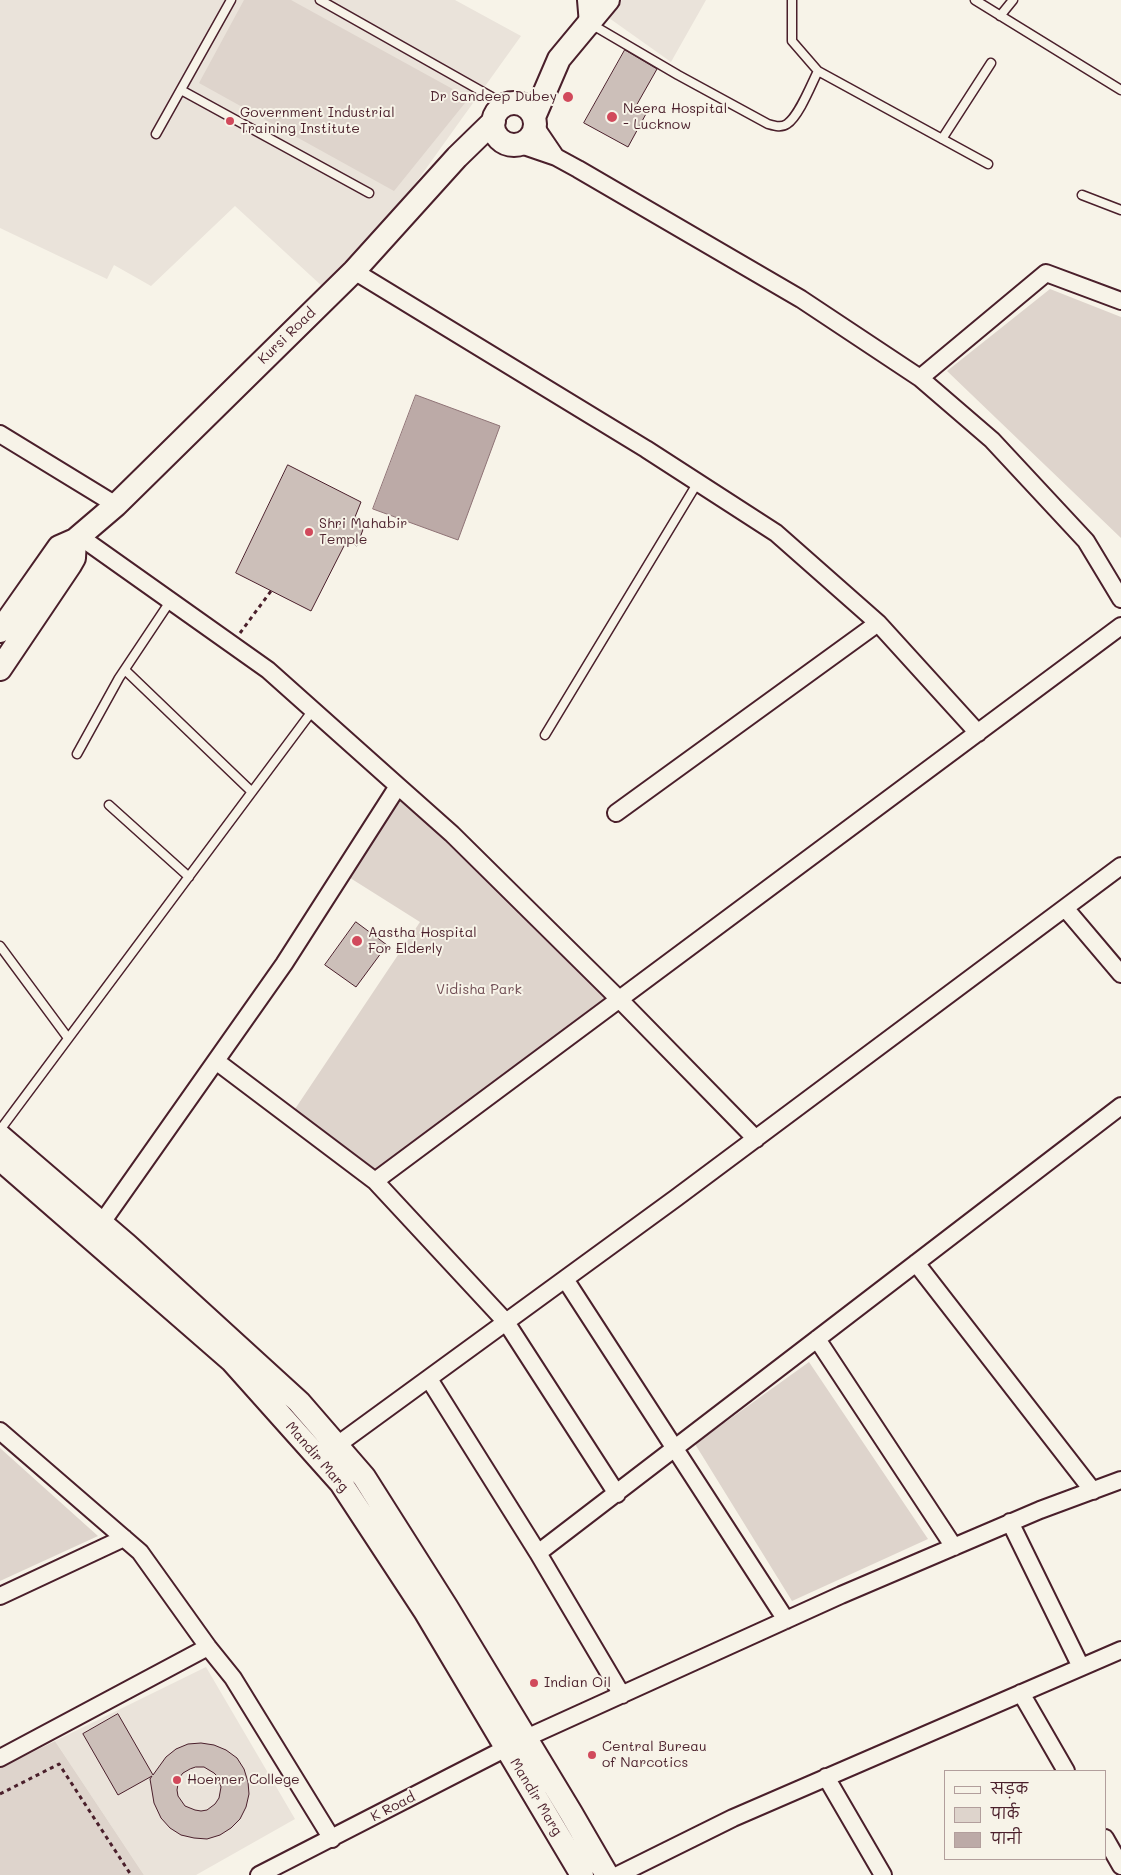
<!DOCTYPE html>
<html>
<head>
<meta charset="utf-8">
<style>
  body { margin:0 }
  #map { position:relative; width:1121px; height:1875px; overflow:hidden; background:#f7f3e8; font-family:Mali,"Playpen Sans Deva",sans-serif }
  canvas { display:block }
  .legend { position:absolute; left:944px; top:1770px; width:162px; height:90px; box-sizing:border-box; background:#f7f3e8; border:1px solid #b29e9c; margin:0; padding:6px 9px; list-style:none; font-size:15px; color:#4a1f2b }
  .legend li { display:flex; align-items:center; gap:10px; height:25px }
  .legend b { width:25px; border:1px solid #b29e9c }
</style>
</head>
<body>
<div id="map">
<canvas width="1121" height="1875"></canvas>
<ul class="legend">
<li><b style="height:6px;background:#f7f3e8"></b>सड़क</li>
<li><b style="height:14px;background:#ded4cc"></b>पार्क</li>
<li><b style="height:14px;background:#bcaaa7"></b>पानी</li>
</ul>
</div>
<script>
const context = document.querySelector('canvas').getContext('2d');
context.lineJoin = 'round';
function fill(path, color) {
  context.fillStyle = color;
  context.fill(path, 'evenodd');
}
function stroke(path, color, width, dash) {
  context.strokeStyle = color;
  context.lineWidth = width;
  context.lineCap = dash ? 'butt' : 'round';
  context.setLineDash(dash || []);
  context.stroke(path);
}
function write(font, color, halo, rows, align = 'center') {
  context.font = font + ' Mali,sans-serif';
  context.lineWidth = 4;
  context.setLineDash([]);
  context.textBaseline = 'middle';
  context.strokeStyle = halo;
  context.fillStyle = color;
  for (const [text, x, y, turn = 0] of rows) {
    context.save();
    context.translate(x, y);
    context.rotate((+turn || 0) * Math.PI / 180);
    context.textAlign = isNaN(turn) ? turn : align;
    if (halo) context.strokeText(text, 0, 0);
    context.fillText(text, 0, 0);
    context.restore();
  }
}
fill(new Path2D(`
  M0,0H455L521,36L387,223L323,287L235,206L151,286L114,265L107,279L0,228Z
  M622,0H706L671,62L609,18Z
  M206,1667L295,1819L196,1875H144L55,1741Z`), '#eae3da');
fill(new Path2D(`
  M244,0H291L469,98L394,191L199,83Z
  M1050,289L1121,317V538L947,371Z
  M399,795L458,848L612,999L374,1175L293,1112L420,922L347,876Z
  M809,1362L928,1539L792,1601L695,1444Z
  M0,1448L98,1536L0,1581Z
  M55,1741L144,1875H0V1768Z`), '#ded4cc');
const water = new Path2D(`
  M416,395L500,426L458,540L373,509Z`);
fill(water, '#bcaaa7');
stroke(water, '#8e7275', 1);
const building = new Path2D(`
  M625,50L657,69L636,106L647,112L628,147L584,123Z
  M288,465L361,502L355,517L365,524L357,546L347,540L311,611L236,573Z
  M356,922L387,945L356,987L325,965Z
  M118,1714L153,1775L166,1757L176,1749L188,1744L201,1743L214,1745L226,1750L237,1758L244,1769L248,1782L249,1794L246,1807L240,1819L231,1828L220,1835L207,1839L194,1838L181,1835L170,1828L161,1818L154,1803L150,1779L152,1776L118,1795L83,1734ZM196,1767H204L214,1773L218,1777L221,1787L219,1798L215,1804L207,1810L201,1811L195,1810L185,1806L178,1796L177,1790L179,1778L183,1773L190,1769Z`);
fill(building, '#ccbfb9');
stroke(building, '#4a1f2b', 1);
const service = new Path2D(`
  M320,0L506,105
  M792,0V41L818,71L988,164
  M975,0L1121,90
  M1000,16L1013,0
  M591,24L678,75L768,124C775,126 781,128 787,124C799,116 811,85 818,71
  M181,90L369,193
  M156,134L231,0
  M942,139L991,63
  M1082,195L1121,210
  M125,670L252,792
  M545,735L698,482
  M77,754L119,678L171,600
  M109,805L189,877
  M0,946L68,1038
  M0,1130L313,710`);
const minor = new Path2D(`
  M535,126L556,157
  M518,144L556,157L578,169L801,299L920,378L992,440L1086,541L1121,599
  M354,271L646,449L776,533L878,623L978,733
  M920,378L1046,273L1121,301
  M0,434L116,505
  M79,536L268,670L398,786L452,834L619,999L756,1139
  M616,813L878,623
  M1065,908L1121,974
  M216,1061L375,1181L506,1322L617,1494
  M375,1181L1121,626
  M96,1231L284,964L398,786
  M916,1263L1093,1491
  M565,1279L786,1620
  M817,1339L954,1547
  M429,1379L538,1553L622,1695
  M0,1431L140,1552L208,1647L233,1678L332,1839
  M329,1451L676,1198L1121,866
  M1010,1522L1081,1667
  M538,1553L1121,1106
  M0,1596L124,1538
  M1021,1693L1066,1771
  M0,1758L208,1647
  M826,1777L883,1875
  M1105,1838L1121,1866
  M259,1875L526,1738L841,1595L1040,1510L1121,1480
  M618,1875L733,1818L1121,1650`);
const tertiary = new Path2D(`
  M588,0L590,24`);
const secondary = new Path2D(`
  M493 124a21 21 0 1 1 42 0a21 21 0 1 1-42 0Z
  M534,117L559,59L608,0
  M0,631L59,547L75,540L116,505L354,271L457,157L494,121
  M0,669L70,565L74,558L75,540
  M0,1136L127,1245L299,1402L364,1477L447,1608L571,1813L607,1875
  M0,1159L232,1361L341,1483L425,1611L582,1875`);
stroke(service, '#4a1f2b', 11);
stroke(minor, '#4a1f2b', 20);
stroke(tertiary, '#4a1f2b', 24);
stroke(secondary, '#4a1f2b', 26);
stroke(new Path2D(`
  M240,633L271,591
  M0,1794L59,1764L131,1875`), '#4a1f2b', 3, [4, 4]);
stroke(service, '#f7f3e8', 8);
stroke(minor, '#f7f3e8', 16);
stroke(tertiary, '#f7f3e8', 20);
stroke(secondary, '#f7f3e8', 22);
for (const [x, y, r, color] of [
  [568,97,6,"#d1495b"],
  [612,117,6,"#d1495b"],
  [230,121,5,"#d1495b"],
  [309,532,5,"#d1495b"],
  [357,941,6,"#d1495b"],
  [534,1683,5,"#d1495b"],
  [592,1755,5,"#d1495b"],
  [177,1780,5,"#d1495b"]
]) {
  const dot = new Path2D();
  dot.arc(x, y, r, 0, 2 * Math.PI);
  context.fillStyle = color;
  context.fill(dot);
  stroke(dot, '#f7f3e8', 2);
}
write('14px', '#4a1f2b', '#f7f3e8', [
  ["Dr Sandeep Dubey",557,97,"right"],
  ["Neera Hospital",623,109],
  ["- Lucknow",623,125],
  ["Government Industrial",240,113],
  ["Training Institute",240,129],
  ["Shri Mahabir",319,524],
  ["Temple",319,540],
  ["Aastha Hospital",368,933],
  ["For Elderly",368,949],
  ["Indian Oil",544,1683],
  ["Central Bureau",602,1747],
  ["of Narcotics",602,1763],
  ["Hoerner College",187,1780]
], 'left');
write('14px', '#4a1f2b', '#f7f3e8', [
  ["Kursi Road",287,336,-44],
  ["Mandir Marg",317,1457,49],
  ["Mandir Marg",536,1797,59],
  ["K Road",393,1807,-27]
]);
write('14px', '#6f4c53', '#f7f3e8', [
  ["Vidisha Park",479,990]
]);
</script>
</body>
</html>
